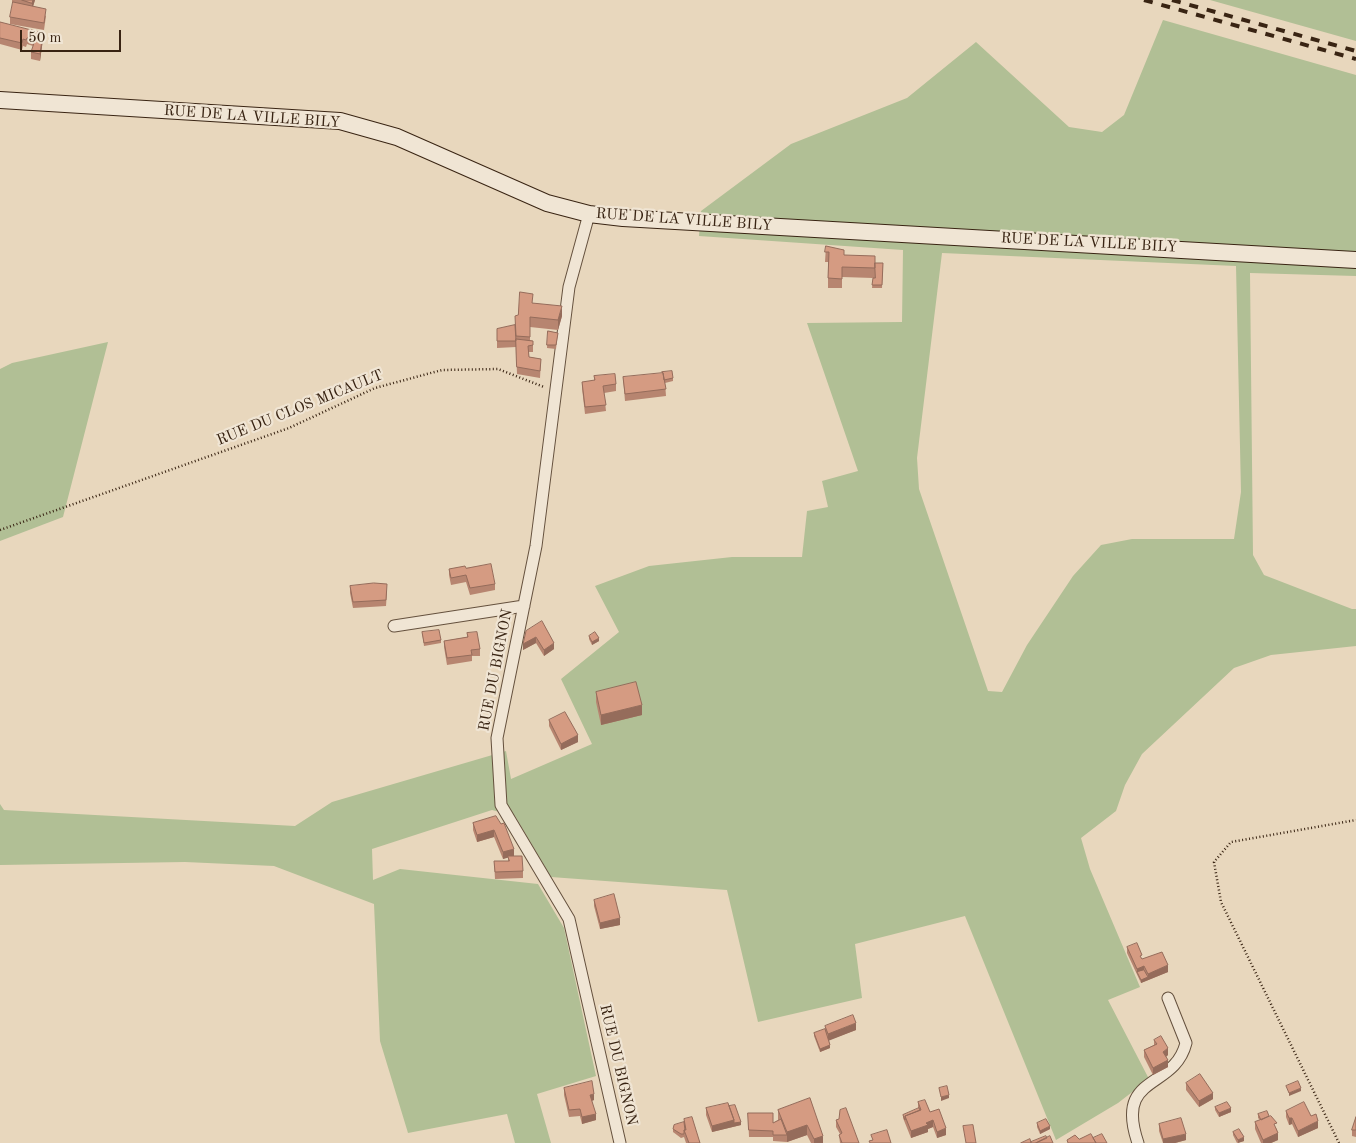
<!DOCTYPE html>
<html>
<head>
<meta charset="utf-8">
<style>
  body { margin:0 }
  #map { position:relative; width:1356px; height:1143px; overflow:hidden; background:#e8d7bd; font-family:"Old Standard TT",serif }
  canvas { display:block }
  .scale { position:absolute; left:20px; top:30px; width:101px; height:22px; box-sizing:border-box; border:2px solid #392413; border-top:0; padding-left:6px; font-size:15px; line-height:18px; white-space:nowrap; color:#392413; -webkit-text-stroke:4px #f0e5d4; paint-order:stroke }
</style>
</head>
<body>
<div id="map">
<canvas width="1356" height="1143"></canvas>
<div class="scale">50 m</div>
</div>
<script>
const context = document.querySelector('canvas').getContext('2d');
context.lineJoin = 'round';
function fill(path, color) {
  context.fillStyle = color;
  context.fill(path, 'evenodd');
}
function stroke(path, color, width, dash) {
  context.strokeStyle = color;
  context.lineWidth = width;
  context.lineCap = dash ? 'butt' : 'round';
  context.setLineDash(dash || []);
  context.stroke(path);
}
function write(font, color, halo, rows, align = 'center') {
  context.font = font + ' "Old Standard TT",serif';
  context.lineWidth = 4.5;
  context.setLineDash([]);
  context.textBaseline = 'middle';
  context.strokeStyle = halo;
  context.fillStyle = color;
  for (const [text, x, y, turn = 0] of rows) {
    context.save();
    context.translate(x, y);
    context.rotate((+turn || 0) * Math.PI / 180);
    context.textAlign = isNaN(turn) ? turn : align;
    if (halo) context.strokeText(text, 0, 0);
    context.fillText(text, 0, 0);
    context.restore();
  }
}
fill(new Path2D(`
  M1210,0H1356V41Z
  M1163,20L1356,75V276L1250,273L1253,555L1264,575L1352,609H1356V646L1271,655L1234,668L1142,754L1125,785L1116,811L1081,838L1090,869L1140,987L1108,1000L1149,1079L1118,1103L1056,1140L965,916L855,944L862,998L758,1022L727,890L551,877L515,816L492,810L372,849L373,880L400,869L538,884L564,928L596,1076L537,1094L551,1143H515L507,1114L408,1133L380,1041L374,904L274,866L185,862L0,865V804L4,810L295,826L332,802L506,751L511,779L592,744L561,679L619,632L595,586L649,566L732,557H802L807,511L828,507L822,481L858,471L807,323L902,322L903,250L699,236L701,211L791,144L907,98L976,42L1069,127L1102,132L1124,115ZM942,253L1236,266L1241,492L1234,539H1132L1101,545L1073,576L1027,645L1002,692L988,691L919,489L917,458Z
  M108,342L63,517L0,541V369L12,363Z`), '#b1bf95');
const street = new Path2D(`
  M589,214L569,287L536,546L497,738L501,805L569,919L620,1143
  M394,626L524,606
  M1138,1143C1114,1073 1174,1091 1186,1043L1168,998`);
const secondary = new Path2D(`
  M0,100L340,121L397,137L547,203L589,214L623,218L1356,260`);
stroke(street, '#65513e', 13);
stroke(secondary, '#392413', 18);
stroke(new Path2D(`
  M0,530L289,428L375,388L442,370L498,369L544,387
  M1339,1143L1221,902L1214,862L1231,842L1356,820`), '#392413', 2.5, [1, 2.5]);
stroke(street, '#f0e5d4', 11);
stroke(secondary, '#f0e5d4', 16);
stroke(new Path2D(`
  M1144,0L1356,59
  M1172,0L1356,51`), '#392413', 4, [9, 9]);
fill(new Path2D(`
  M12,0H35L33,6L46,16L44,30L10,24V17L13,3H12Z
  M0,22L43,39L40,61L31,59V52L33,46L27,44L26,47L23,46L22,50L0,44Z
  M826,246L844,255L875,263H883L882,288H872L873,278L842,277V288H828V262H825Z
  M533,303L562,316L558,330L530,327V340L533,341V352H529V357L541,359L540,378L517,374L516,346V347L497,348V329L515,325L518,315Z
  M548,331L558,333L556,349L547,348Z
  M594,376L616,384V391L604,393L606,411L585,414L582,388V382L594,381Z
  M623,377L673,378V381L665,383L666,396L625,401Z
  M466,568L495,584V590L470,595L466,582L451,585L449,575V569Z
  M350,586L387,591L386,606L353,608L350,593Z
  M526,631L554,649L544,656L536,643L523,650Z
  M422,632L441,640V643L424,646Z
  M467,633L480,649V656H472V661L447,665L444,647V641L467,637Z
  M589,636L599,641L592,645L589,639Z
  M596,692L642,715L601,725L596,702Z
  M549,720L578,742L561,750L549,726Z
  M496,816L514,856L523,871V878L495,879L494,861H508V857L503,859L494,837L477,842L473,830V823Z
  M594,900L620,925L600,929L594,906Z
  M1127,947L1142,959L1168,972L1141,983L1127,953Z
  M825,1026L856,1030L829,1040L830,1048L820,1052L814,1036V1033L825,1029Z
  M1154,1040L1168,1055L1166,1057L1168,1067L1153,1075L1144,1057V1050L1154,1045Z
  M1186,1083L1213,1099L1199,1107L1186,1090Z
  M564,1088L594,1100L592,1101L596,1120L582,1124L580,1116L569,1117L564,1095Z
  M810,1098L823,1143H811L807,1135L787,1142L773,1141V1137H749L748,1113L773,1123L778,1120V1110Z
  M918,1102L930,1112L946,1135L937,1138L933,1127L928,1129V1132L911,1138L903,1118V1115L918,1109Z
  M729,1106L741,1125L712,1132L706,1115V1108Z
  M1215,1107L1231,1112L1219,1117L1215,1110Z
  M1286,1111L1311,1116L1318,1128L1298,1137L1292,1124L1289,1125L1286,1117Z
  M1258,1114L1277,1129L1278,1140L1271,1143H1261L1255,1129V1122L1260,1120L1258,1118Z
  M1356,1117V1137L1352,1136V1130Z
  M684,1119L700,1143H686L684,1137L681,1138L673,1132V1129L684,1122Z
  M836,1120L859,1143H840L839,1135L840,1134L836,1127Z
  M1037,1123L1050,1129L1040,1134L1037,1127Z
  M1159,1124L1186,1140L1175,1143H1163L1159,1131Z
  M1233,1132L1244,1141L1237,1143L1233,1135Z`), '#b78570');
fill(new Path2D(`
  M33,0H35L32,10V3Z
  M43,33V39L40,61V54Z
  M562,306V316L558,330V320Z
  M536,637V643L523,650V644Z
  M599,638V641L592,645V642Z
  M554,643V649L544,656V650Z
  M642,705V715L601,725V715Z
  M578,735V742L561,750V744Z
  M494,830V837L477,842V835Z
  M514,849V856L503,859V852Z
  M620,918V925L600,929V923Z
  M1168,965V972L1141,983V980L1148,977V974Z
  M1144,966V973L1137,972V969Z
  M856,1023V1030L828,1041V1034Z
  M830,1045V1048L820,1052V1049Z
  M1168,1048V1055L1163,1059V1052Z
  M1168,1060V1067L1153,1075V1068Z
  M1301,1088V1091L1289,1096V1093Z
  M1213,1093V1099L1199,1107V1101Z
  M594,1094V1100L590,1101V1095Z
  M949,1095V1098L941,1101V1097Z
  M1231,1108V1112L1219,1117V1113Z
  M596,1114V1120L582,1124V1117Z
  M1289,1118H1292V1124L1289,1125Z
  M734,1120L741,1122V1125L712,1132V1126Z
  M933,1120V1127L928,1129V1132L911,1138V1131L926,1123Z
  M1318,1121V1128L1298,1137V1131Z
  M807,1125V1135L787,1142V1132Z
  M1050,1126V1129L1040,1134V1131Z
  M946,1128V1135L937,1138V1132Z
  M1278,1133V1140L1271,1143H1263V1140Z
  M1186,1134V1140L1175,1143H1163V1139Z
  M823,1136V1143H814V1139Z
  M1244,1137V1141L1238,1143V1140Z`), '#956c5b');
const building = new Path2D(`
  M22,0H33L32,3Z
  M13,2L46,9L44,23L10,17Z
  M0,22L43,33L40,54L31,52L35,40L27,38L26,40L23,39L22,43L0,38Z
  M826,246L844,250V255L875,256V268L842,267V279L828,278L829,252H825Z
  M875,263H883L882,285H872L873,278H875Z
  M520,292L533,294L532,303L562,306L558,320L530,317V337L516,336L515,316L518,315Z
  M515,325L516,341H497V329Z
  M548,331L558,333L556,345H547Z
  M516,339L533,341V345L528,346L529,357L541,359L540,371L517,367Z
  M672,371L673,378L664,380L663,373L662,372Z
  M663,373L666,389L625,394L623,377Z
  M615,374L616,384L603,386L606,405L585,407L582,382L595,380L594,376Z
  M491,564L495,584L470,588L466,575L451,578L449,569L465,566L466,568Z
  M374,583L387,584L386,600L353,602L350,586Z
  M542,621L554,643L544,650L536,637L523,644L526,631Z
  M439,630L441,640L424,643L422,632Z
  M477,632L480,649L471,650L472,655L447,658L444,641L468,637L467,633Z
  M595,632L599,638L592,642L589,636Z
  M636,682L642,705L601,715L596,692Z
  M565,712L578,735L561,744L549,720Z
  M496,816L501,824L504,823L514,849L503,852L494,830L477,835L473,823Z
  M508,856H522L523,871L495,872L494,861H509Z
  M614,894L620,918L600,923L594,900Z
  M1137,943L1142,955L1140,956L1142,959L1162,952L1168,965L1148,974L1144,966L1137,969L1127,947Z
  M1144,970L1148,977L1141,980L1137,972Z
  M853,1015L856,1023L828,1034L825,1026Z
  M825,1029L830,1045L820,1049L814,1033Z
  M1161,1036L1168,1048L1163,1052L1168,1060L1153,1068L1144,1050L1157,1044L1154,1040Z
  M1200,1074L1213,1093L1199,1101L1186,1083Z
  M592,1081L594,1094L590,1095L596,1114L582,1117L580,1109L569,1110L564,1088Z
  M1298,1081L1301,1088L1289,1093L1286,1086Z
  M947,1086L949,1095L941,1097L939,1088Z
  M810,1098L823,1136L814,1139L807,1125L787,1132L778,1110Z
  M925,1100L930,1112L939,1109L946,1128L937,1132L933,1120L926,1123L928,1125L911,1131L905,1116L921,1110L918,1102Z
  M1227,1102L1231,1108L1219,1113L1215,1107Z
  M1304,1102L1311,1116L1316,1114L1318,1121L1298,1131L1292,1118H1289L1286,1111Z
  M728,1103L734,1120L712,1126L706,1108Z
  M735,1105L741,1122L734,1123V1120L729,1106Z
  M846,1108L859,1143H842L839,1135L842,1133L836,1120L839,1119L840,1110Z
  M919,1108L920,1110L905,1116V1120L903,1115Z
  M1267,1111L1269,1116L1261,1120L1258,1114Z
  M748,1113H773V1123L781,1119L787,1135H773V1131L749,1130Z
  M1271,1116L1277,1123L1274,1124L1278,1133L1263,1140L1255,1122Z
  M692,1117L700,1143H689L684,1130H686L684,1119Z
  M1356,1117V1130H1352Z
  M1181,1118L1186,1134L1163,1139L1159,1124Z
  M1046,1119L1050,1126L1040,1131L1037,1123Z
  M684,1122L685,1130H684V1134H681L673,1129L674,1125Z
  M973,1125L976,1143H966L963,1126Z
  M1239,1129L1244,1137L1238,1140L1233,1132Z
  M887,1130L891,1143H870L869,1141L873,1140L871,1135Z
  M1091,1134L1096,1143H1068L1067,1140L1075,1135L1079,1139Z
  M1102,1134L1107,1143H1096L1093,1138Z
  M1046,1136L1047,1138L1036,1143H1031V1142Z
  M1050,1136L1053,1143H1036Z
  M1030,1139L1031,1143H1021Z`);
fill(building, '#d59b82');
stroke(building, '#956c5b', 1);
write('15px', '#392413', '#f0e5d4', [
  ["RUE DE LA VILLE BILY",252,117,4],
  ["RUE DE LA VILLE BILY",684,220,4],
  ["RUE DE LA VILLE BILY",1089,243,3],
  ["RUE DU CLOS MICAULT",300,408,-22],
  ["RUE DU BIGNON",496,670,-79],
  ["RUE DU BIGNON",618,1065,77]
]);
</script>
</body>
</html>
